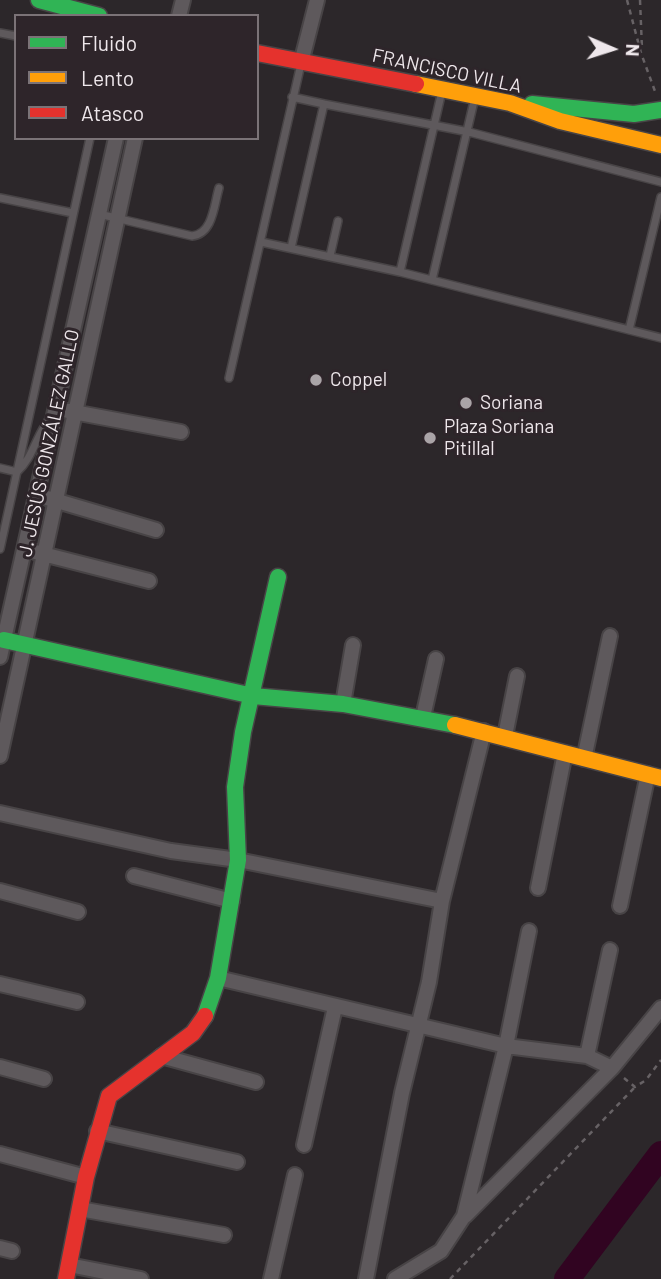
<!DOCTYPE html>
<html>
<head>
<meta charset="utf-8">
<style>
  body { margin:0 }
  #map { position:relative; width:661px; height:1279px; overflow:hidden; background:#2c272a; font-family:Barlow,sans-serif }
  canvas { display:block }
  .legend { position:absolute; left:14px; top:14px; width:245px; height:126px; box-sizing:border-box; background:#2e252a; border:2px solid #7b7377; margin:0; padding:9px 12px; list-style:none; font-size:21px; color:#eee7eb }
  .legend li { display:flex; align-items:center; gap:14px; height:35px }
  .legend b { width:35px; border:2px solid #7b7377 }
  .north { position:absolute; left:577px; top:14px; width:70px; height:70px; -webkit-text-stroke:5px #2e252a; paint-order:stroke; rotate:93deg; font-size:19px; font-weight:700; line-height:28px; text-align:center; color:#eee7eb }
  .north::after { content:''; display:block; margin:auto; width:24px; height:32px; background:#eee7eb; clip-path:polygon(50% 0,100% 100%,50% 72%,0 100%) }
</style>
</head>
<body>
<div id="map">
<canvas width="661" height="1279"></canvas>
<ul class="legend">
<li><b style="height:9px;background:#30b455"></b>Fluido</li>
<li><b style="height:9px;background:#ff9f0a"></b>Lento</li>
<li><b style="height:9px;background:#e5322d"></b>Atasco</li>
</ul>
<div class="north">N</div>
</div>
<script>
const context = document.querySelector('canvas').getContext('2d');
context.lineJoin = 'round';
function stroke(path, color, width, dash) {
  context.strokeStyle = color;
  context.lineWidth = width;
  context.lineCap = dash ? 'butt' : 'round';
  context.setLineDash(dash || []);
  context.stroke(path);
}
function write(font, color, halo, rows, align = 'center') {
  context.font = font + ' Barlow,sans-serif';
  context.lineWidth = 6;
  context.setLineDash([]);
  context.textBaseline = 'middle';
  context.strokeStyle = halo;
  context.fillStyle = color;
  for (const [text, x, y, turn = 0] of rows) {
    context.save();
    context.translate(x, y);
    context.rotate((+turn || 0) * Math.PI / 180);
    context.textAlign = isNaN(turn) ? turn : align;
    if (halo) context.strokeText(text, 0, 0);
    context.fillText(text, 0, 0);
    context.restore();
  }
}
stroke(new Path2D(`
  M567,1279L661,1154`), '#310421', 26);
const lane = new Path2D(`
  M0,33L16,36
  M292,97L324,104
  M0,198L73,213
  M99,214L192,236C213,234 214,205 219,188
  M261,242L400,272L661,338
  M291,248L324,104L469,132L661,182
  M330,256L338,221
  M400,272L442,91
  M432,280L475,97
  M629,330L661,197
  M229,378L301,64
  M0,468L17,472C34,457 36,434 51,417
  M0,549L90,138`);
const street = new Path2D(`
  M179,16L183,0
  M301,63L317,0
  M68,411L181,432
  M47,498L156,530
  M35,552L149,581
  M0,657L116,138
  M343,704L353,645
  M423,717L436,659
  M505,736L517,676
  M0,756L135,138
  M584,759L610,636
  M0,813L171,851L238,860L442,901
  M134,876L232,901
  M538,888L565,753
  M0,891L78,912
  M620,906L648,774
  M218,978L506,1046L587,1056L612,1068
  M0,984L77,1002
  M161,1056L256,1082
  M587,1056L610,950
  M0,1067L44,1079
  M97,1131L237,1162
  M304,1145L335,1007
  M0,1154L86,1177
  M80,1209L224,1235
  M465,1216L612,1068L661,1008
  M0,1248L12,1251
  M69,1265L141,1279
  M271,1279L295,1175
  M366,1279L402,1093L429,982L442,901L484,731
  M395,1279L441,1251L464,1216L506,1046L529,931`);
const fast = new Path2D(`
  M39,0L99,16
  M532,104L634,114L661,110
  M4,640L253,696L343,704L455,725
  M205,1016L218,978L238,860L235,787L243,732L278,577`);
const slow = new Path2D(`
  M416,84L510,103L560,121L661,145
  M455,725L661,778`);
const jam = new Path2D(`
  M257,53L416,84
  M66,1279L86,1177L109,1096L193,1033L205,1016`);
stroke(lane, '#484446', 10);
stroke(street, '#484446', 18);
stroke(fast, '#484446', 19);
stroke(slow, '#484446', 19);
stroke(jam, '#484446', 19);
stroke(new Path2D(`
  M627,0L641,53L656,94
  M640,0L642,49
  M624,1078L635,1087L646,1080L661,1060
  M450,1279L635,1087`), '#676265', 2.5, [5, 5]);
stroke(lane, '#5e595c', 7);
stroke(street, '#5e595c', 14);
stroke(fast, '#30b455', 16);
stroke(slow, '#ff9f0a', 16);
stroke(jam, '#e5322d', 16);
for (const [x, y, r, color] of [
  [316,380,7,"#aaa4a7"],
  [466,403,7,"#aaa4a7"],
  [430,438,7,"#aaa4a7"]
]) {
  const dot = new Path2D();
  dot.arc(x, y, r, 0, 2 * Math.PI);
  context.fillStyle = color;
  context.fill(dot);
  stroke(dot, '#2e252a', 2.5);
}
write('19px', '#eee7eb', '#2e252a', [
  ["FRANCISCO VILLA",447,71,12],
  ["J. JESÚS GONZÁLEZ GALLO",49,443,-78]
]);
write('19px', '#eee7eb', '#2e252a', [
  ["Coppel",330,380],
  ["Soriana",480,403],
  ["Plaza Soriana",444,427],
  ["Pitillal",444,449]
], 'left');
</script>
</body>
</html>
